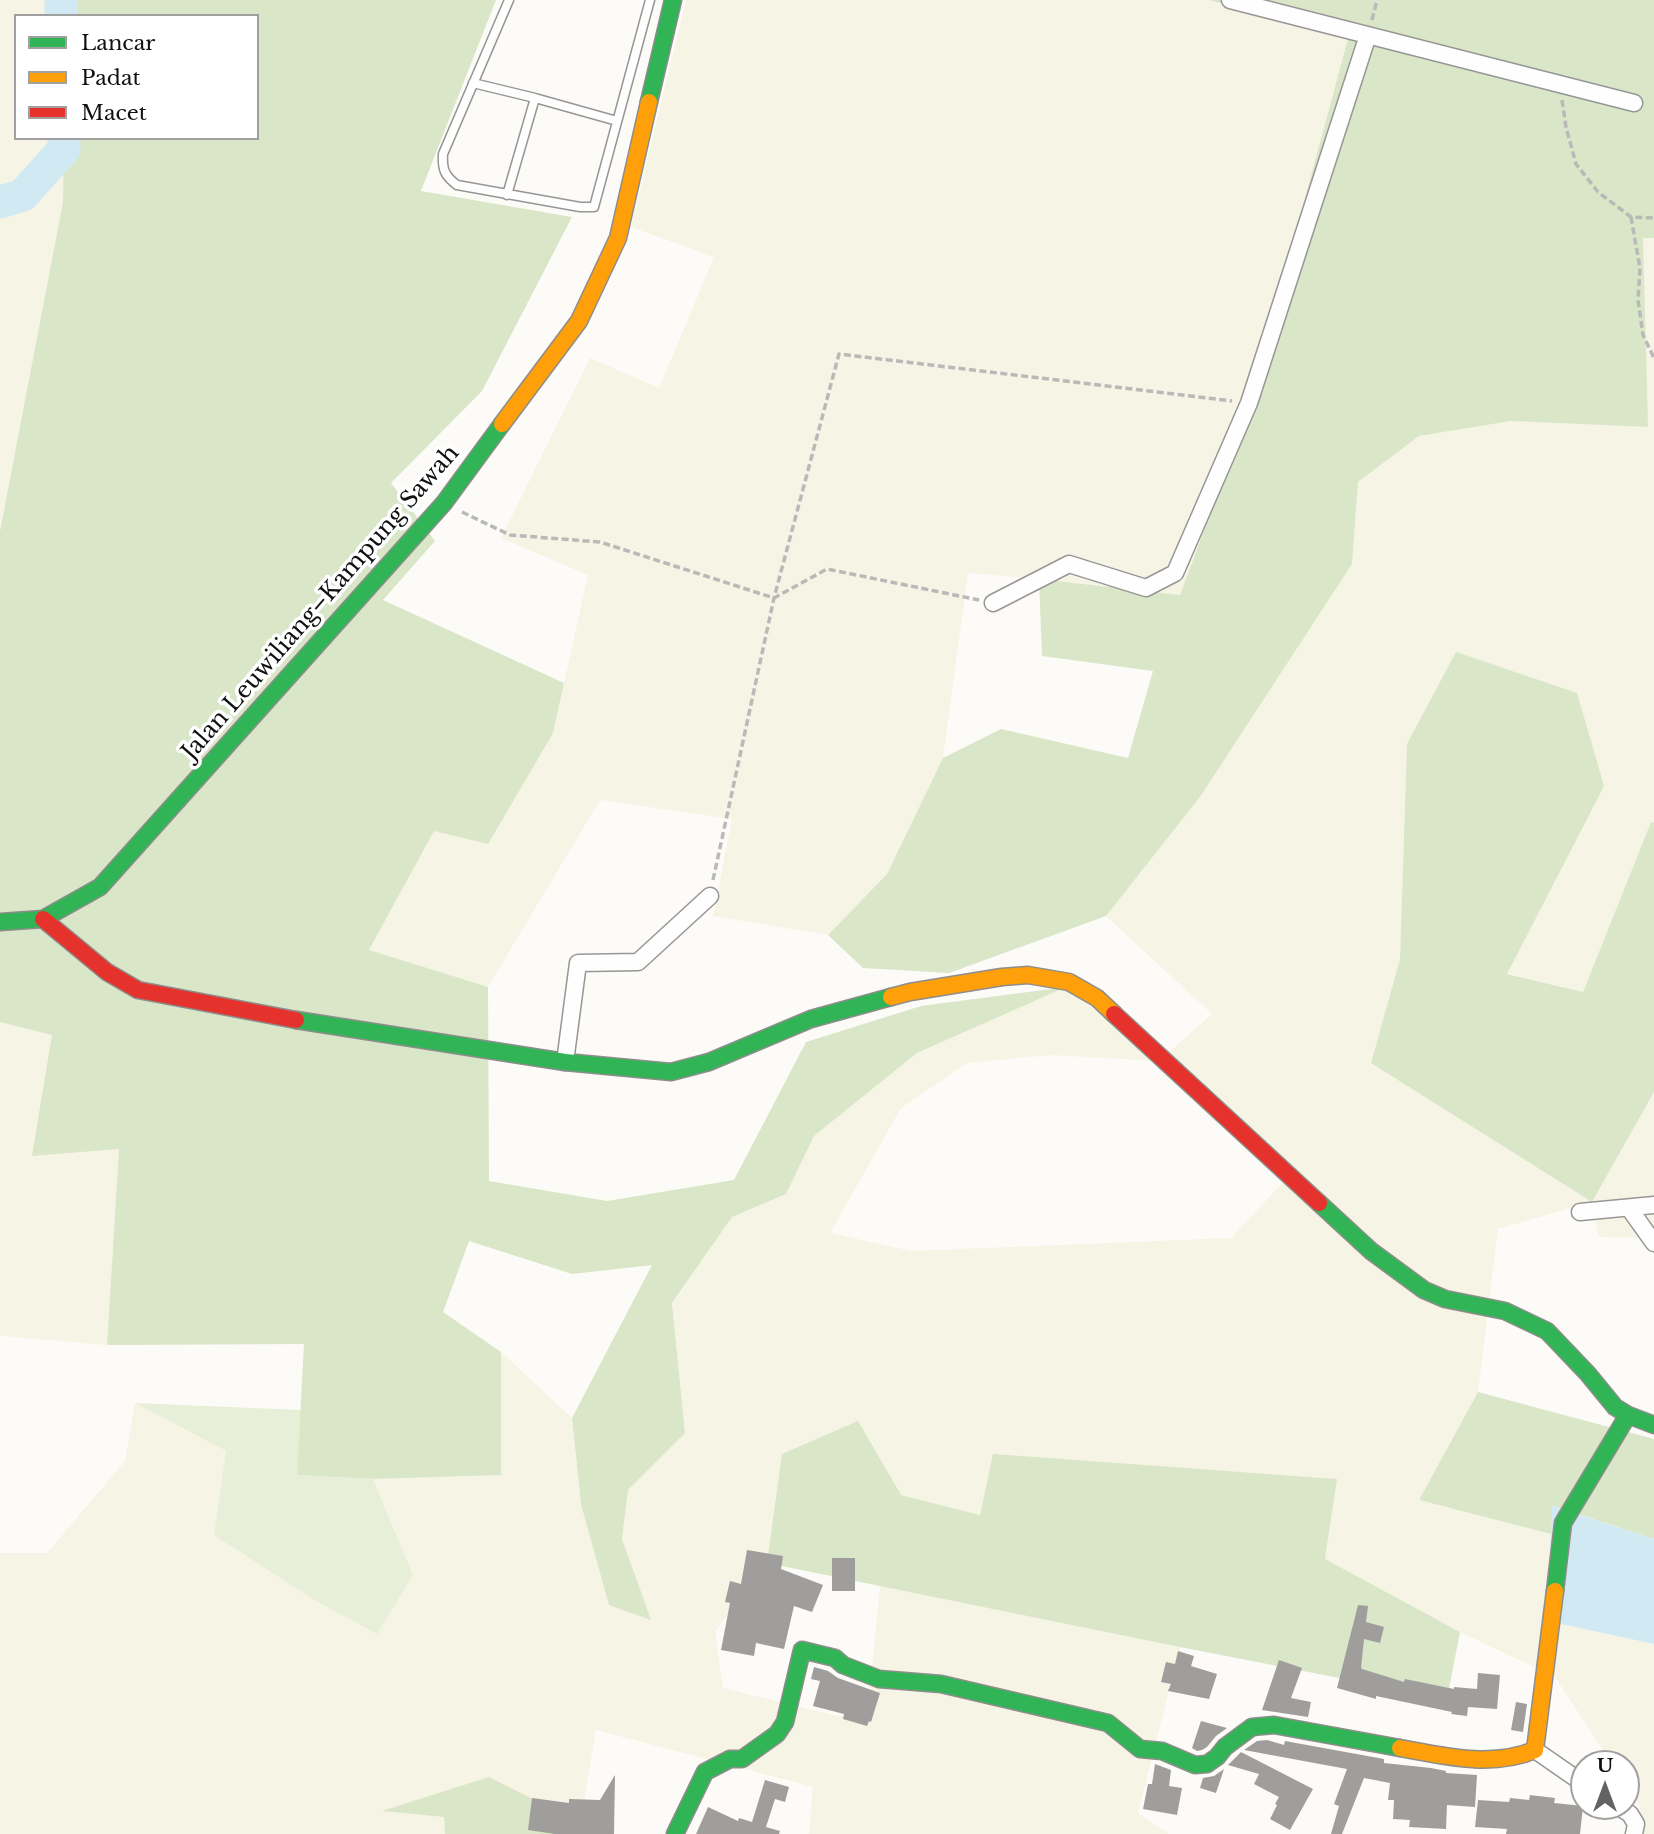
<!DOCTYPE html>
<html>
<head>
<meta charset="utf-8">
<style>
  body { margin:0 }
  #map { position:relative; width:1654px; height:1834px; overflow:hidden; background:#fcfbf7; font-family:"Libre Baskerville",serif }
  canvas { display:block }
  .legend { position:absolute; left:14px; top:14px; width:245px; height:126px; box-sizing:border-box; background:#fff; border:2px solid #a0a0a0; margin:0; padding:9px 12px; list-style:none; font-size:21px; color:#111 }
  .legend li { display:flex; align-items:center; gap:14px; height:35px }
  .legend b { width:35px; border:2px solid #a0a0a0 }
  .north { position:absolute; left:1570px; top:1750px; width:70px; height:70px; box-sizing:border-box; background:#fff; border:2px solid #a0a0a0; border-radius:50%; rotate:0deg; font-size:19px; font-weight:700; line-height:28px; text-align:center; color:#111 }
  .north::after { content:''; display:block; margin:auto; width:24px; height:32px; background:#636362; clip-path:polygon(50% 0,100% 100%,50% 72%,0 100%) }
</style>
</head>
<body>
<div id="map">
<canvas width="1654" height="1834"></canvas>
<ul class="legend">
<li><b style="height:9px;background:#30b455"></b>Lancar</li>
<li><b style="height:9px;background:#ff9f0a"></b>Padat</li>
<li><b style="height:9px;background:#e5322d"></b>Macet</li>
</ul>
<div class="north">U</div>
</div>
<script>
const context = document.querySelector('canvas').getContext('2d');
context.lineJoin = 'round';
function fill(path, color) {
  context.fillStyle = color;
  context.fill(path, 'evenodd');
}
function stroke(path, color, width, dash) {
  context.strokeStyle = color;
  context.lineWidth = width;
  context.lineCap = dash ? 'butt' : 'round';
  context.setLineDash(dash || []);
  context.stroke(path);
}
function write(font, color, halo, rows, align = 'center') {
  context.font = font + ' "Libre Baskerville",serif';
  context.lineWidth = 7;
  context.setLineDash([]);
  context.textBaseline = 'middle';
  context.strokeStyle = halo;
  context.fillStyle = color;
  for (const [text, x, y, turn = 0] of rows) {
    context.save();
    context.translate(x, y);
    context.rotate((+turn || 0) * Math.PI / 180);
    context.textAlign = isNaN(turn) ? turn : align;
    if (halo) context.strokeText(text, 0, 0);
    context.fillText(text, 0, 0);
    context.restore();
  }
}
fill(new Path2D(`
  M0,0H66V16H16V138H64L63,202L0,531Z
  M686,0H1209L1349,35L1245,420L1180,596L1039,579L968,573L943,758L887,874L828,935L713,916L732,819L600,800L488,987L369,951L434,830L553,733L588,575L501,538L590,358L659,388L714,257L631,227Z
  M1643,238H1654V823L1651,822L1583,992L1507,973L1604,785L1407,744L1400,959L1371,1062L1592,1202L1654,1092V1238L1599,1237L1592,1202L1498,1229L1478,1392L1419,1500L1551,1534L1547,1621L1654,1644V1834H1644L1639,1805L1626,1785V1764H1612L1555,1677L1460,1632L1325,1559L1336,1479L993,1455L980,1515L901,1495L767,1563L715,1631L723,1688L867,1723L880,1584L1180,1647L1138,1813L1169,1834H809L813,1787L596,1730L580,1823L384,1811L444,1817L445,1834H0V1553H47L125,1461L135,1403L226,1451L413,1575L373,1479L501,1475V1352L572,1418L581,1504L650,1619L622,1539L628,1490L685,1433L672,1304L732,1217L786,1194L814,1136L917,1053L1066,987L1159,1061L1212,1014L1106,916L1200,797L1352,564L1358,482L1419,436L1511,421L1647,427ZM1051,1055L1159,1061L1286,1179L1231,1238L911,1251L830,1233L901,1108L967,1063Z
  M0,1022L53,1034L119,1149L107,1345L0,1336Z`), '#f6f4e5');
fill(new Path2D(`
  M135,1403L301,1410L297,1475L373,1479L413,1575L377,1634L313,1599L214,1535L226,1451Z`), '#e8efd9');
fill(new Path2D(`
  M66,0H496L421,191L572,217L482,391L391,483L435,541L383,600L564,683L553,733L488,844L434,831L369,950L488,987L489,1181L607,1201L734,1180L806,1042L921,1006L1066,987L917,1053L814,1136L786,1194L732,1217L672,1303L685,1433L628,1490L622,1539L651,1620L609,1605L581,1504L572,1418L652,1265L572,1274L469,1241L443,1312L501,1352V1475L373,1479L297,1475L304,1344L107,1345L119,1149L32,1156L52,1035L0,1022V531L63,202L64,138H257V16H66Z
  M1209,0H1654V238H1643L1648,427L1511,421L1419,436L1358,482L1352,564L1200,797L1106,916L949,973L863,968L828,935L887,874L943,758L1001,729L1128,758L1153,671L1042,656L1039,579L1180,595L1245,420L1349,35Z
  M1456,652L1577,693L1604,786L1507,974L1583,992L1651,822L1654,823V1092L1592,1202L1371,1063L1400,959L1407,744Z
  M1478,1392L1654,1439V1539L1553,1506L1551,1534L1419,1500Z
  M858,1421L901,1495L980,1515L993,1454L1337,1479L1325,1559L1460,1632L1447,1699L1180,1647L767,1563L782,1454Z
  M489,1777L580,1823L578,1834H445L444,1817L382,1811Z`), '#d9e6c8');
fill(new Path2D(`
  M1552,1506L1654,1539V1644L1547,1621Z`), '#d1e9f2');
stroke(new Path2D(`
  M61,0V16
  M0,202L23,195L64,149V138`), '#d1e9f2', 33);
fill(new Path2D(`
  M747,1550L783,1556L781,1569L823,1585L812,1612L794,1606L784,1649L756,1643L754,1656L721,1650L730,1603L725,1602L730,1581L741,1584Z
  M832,1558H855V1591H832Z
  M1358,1605L1368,1606L1366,1622L1384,1627L1380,1643L1364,1639L1361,1668L1362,1669L1404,1682L1405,1679L1454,1689V1687L1477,1689L1478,1673L1500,1675L1497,1709L1468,1707L1467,1716L1451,1714L1452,1712L1376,1696V1699L1337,1688Z
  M1178,1651L1194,1656L1191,1666L1217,1674L1209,1699L1168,1691L1171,1684L1161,1682L1166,1662L1175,1664Z
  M1279,1660L1302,1668L1291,1698L1311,1702L1308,1717L1262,1710Z
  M814,1667L828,1671L838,1678L880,1693L871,1722L869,1721L867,1726L843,1719L844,1714L813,1706L820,1681L811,1679Z
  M1516,1702L1527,1704L1523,1732L1511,1730Z
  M1201,1721L1227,1728L1216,1736L1207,1747L1202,1750L1197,1751L1192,1748Z
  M1267,1740L1284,1745L1285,1741L1384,1759V1763L1431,1768L1446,1771V1773L1477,1775L1475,1807L1447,1805L1446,1829L1409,1827L1410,1820L1393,1819L1394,1800H1388L1390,1783L1364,1778L1342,1834H1331L1339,1806L1334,1804L1347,1769L1244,1750L1257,1741Z
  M1241,1752L1313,1789L1290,1830L1270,1819L1277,1805L1275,1804L1279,1797L1254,1784L1259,1774L1228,1765Z
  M1155,1764L1171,1770L1169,1786L1182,1788L1177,1815L1143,1809L1148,1784H1152Z
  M1224,1769L1216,1793L1200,1788L1203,1778L1214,1776Z
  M615,1775L614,1834H555L528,1830L532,1798L569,1803V1799L600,1800Z
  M765,1780L789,1787L785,1802L775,1799L766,1827L780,1831L779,1834H696L708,1807L738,1821L739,1818L752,1822Z
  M1530,1795L1555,1798L1554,1803L1583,1806L1580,1834H1506L1507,1829L1475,1827L1478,1800L1509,1802L1510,1798L1529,1800Z`), '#a09e9c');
const lane = new Path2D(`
  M509,0L443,154C442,170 445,176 457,185L580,207H594L650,0
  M473,83L535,98L507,195
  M535,98L617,121`);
const street = new Path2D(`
  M1230,0L1634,103
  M993,603L1069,564L1146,588L1175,573L1249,403L1368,35
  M565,1062L578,963L638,962L710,896
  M1629,1208L1654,1243
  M1580,1212L1654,1205
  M1535,1750L1584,1784
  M1617,1806L1630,1814L1636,1824L1634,1834`);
const fast = new Path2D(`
  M649,102L673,0
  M0,922L43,919L100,887L444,503L502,424
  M296,1020L565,1062L671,1072L709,1062L811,1019L891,997
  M1319,1203L1371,1251L1424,1290L1445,1299L1505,1311L1547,1331L1588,1374L1615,1407L1628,1415L1654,1425
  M1555,1591L1563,1523L1628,1415
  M675,1834L705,1772L730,1759H742L777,1734L785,1722L802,1650L835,1658L843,1665L879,1679L941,1684L1108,1723L1140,1749L1162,1751L1195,1765L1207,1764L1217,1757L1225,1747L1252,1727L1274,1725L1400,1748`);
const slow = new Path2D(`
  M502,424L579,321L618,238L649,102
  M891,997L910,992L1002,977L1028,975L1069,982L1097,998L1114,1014
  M1400,1748C1444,1756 1492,1768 1535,1750L1555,1591`);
const jam = new Path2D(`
  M43,919L107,972L138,990L296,1020
  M1114,1014L1319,1203`);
stroke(lane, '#979695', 11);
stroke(street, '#979695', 19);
stroke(fast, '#8d8d8b', 19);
stroke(slow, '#8d8d8b', 19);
stroke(jam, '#8d8d8b', 19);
stroke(new Path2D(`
  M1372,20L1377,0
  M1562,100L1566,127L1576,164L1598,192L1631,217L1654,218
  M1631,217L1640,268L1638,300L1643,335L1654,358
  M462,512L510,535L600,542L774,598L827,569L979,600
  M713,880L774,598L839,354L1232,401`), '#b9b9b8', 3.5, [7, 3.5]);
stroke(lane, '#fffefe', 8);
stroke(street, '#fffefe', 16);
stroke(fast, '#30b455', 16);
stroke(slow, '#ff9f0a', 16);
stroke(jam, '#e5322d', 16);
write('23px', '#111', '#fff', [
  ["Jalan Leuwiliang–Kampung Sawah",321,603,-49]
]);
</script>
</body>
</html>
